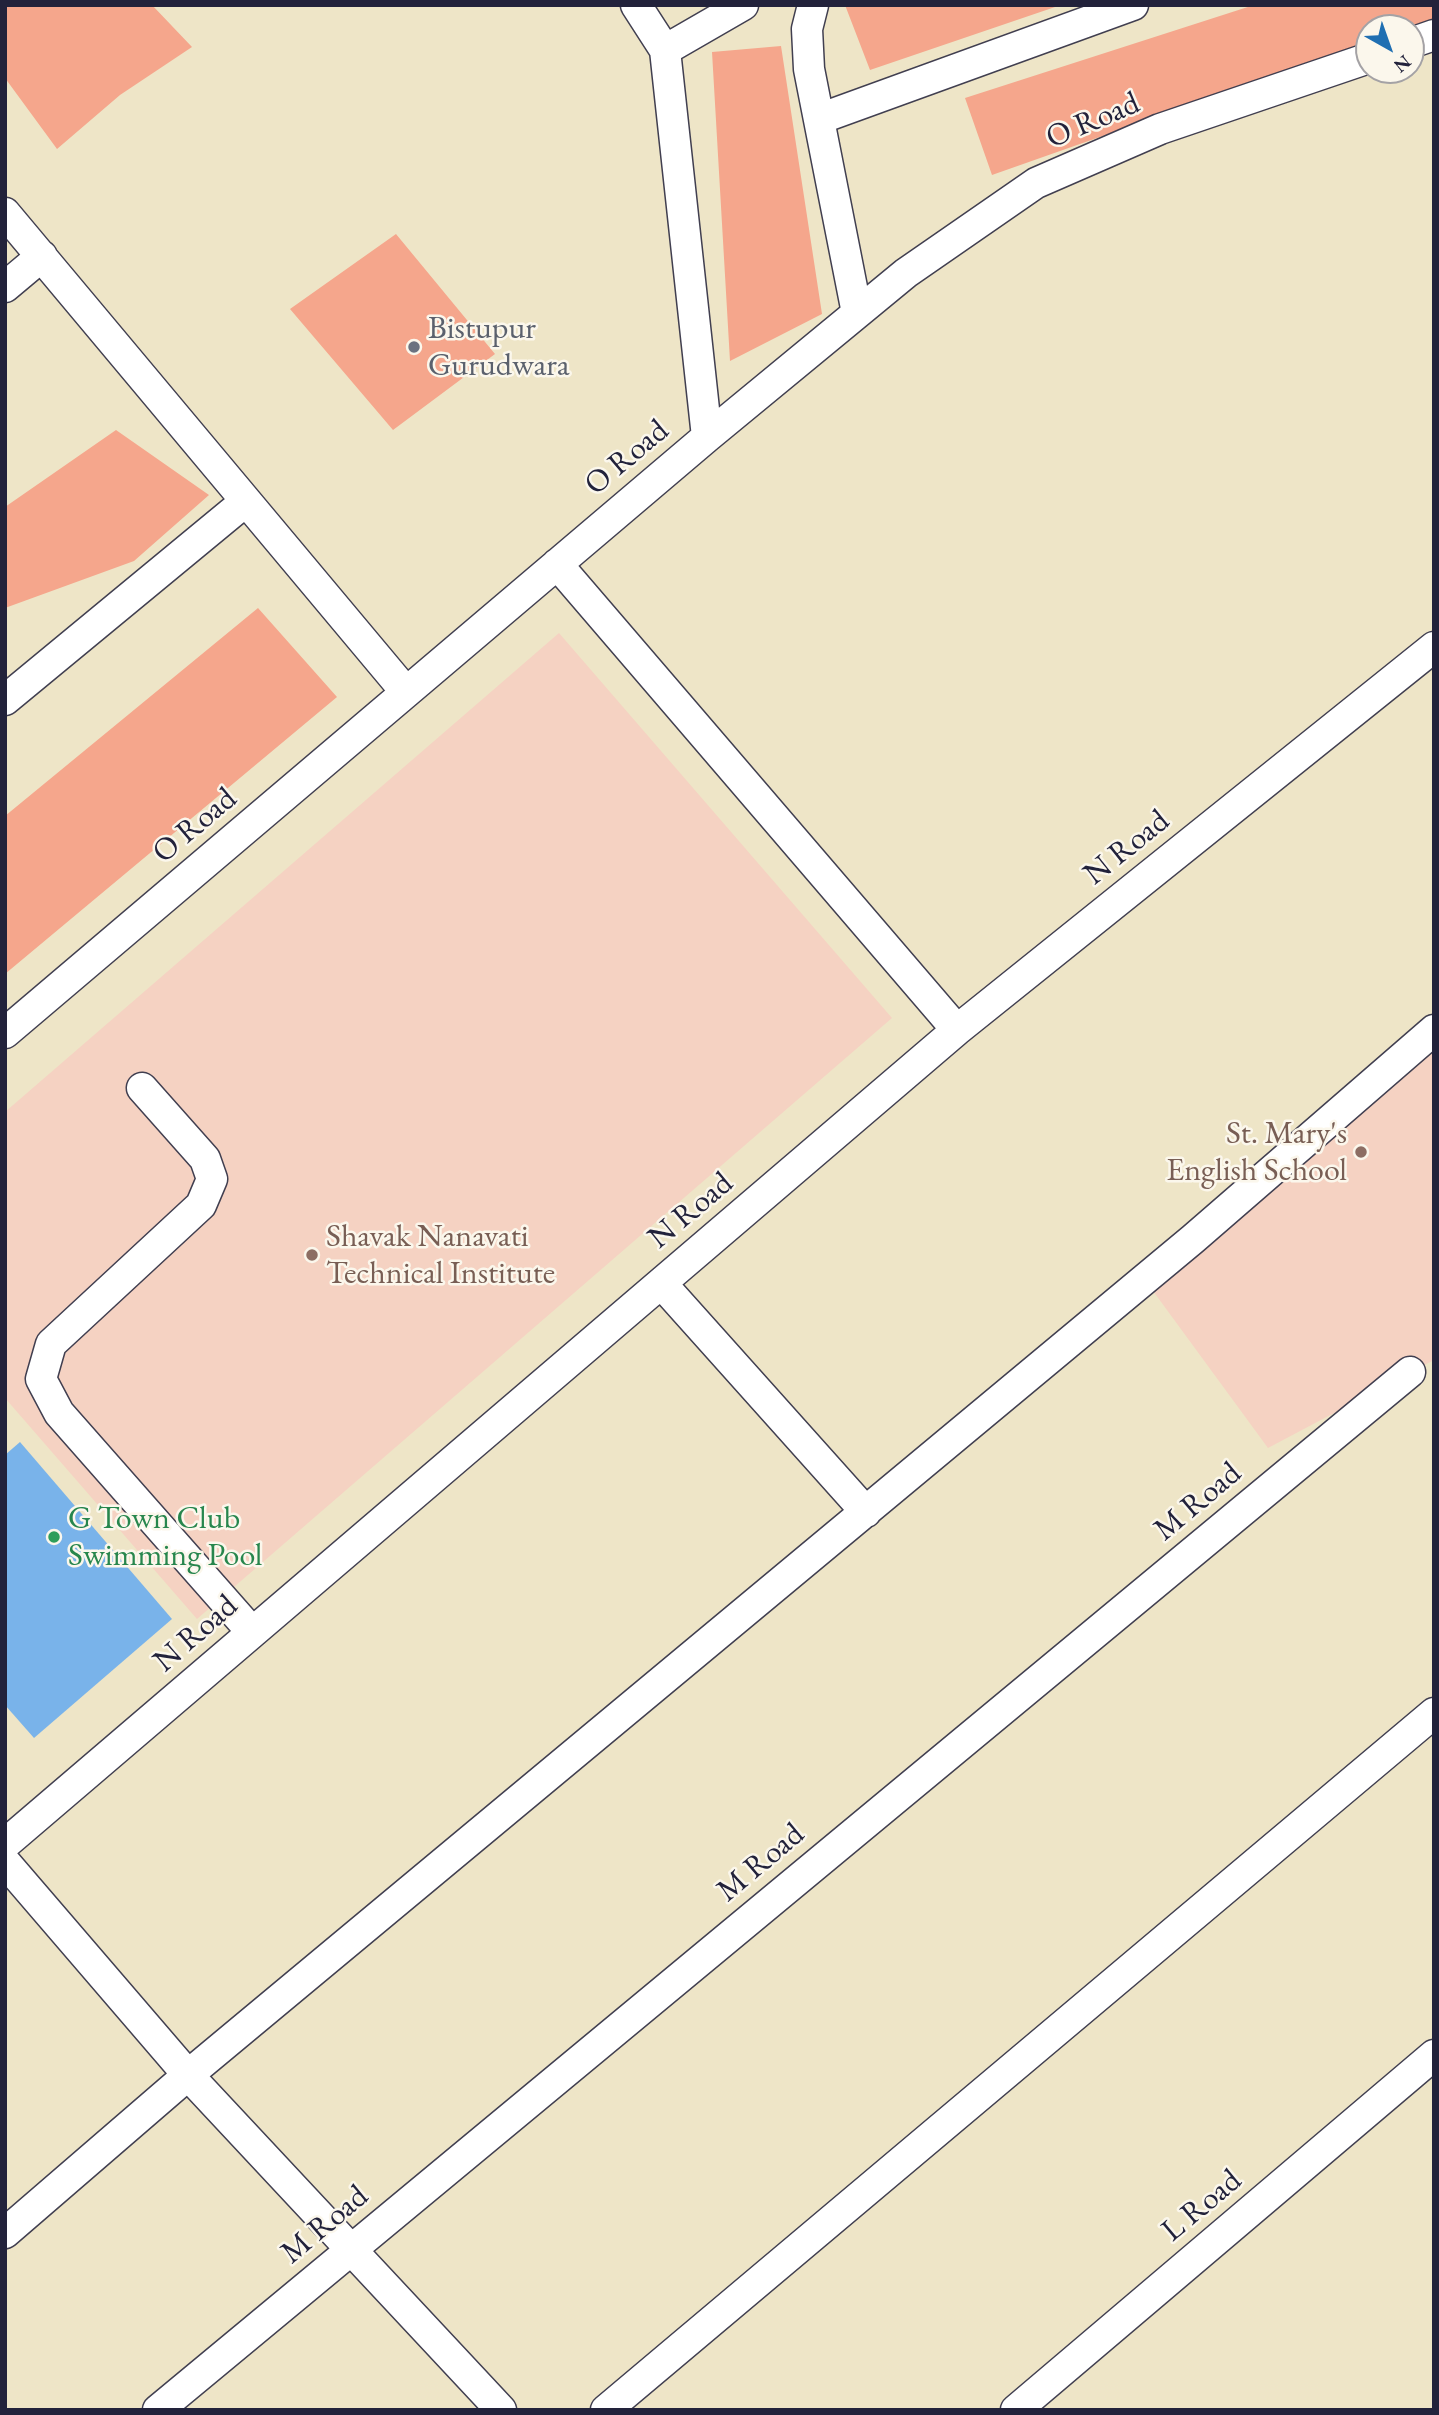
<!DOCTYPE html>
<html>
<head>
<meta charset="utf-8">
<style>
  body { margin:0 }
  #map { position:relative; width:1439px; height:2415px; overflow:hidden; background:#eee5c7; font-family:"EB Garamond",serif }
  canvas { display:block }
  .frame { position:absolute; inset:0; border:7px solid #22223b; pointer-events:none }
  .north { position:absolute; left:1355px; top:14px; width:70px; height:70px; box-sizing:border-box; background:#fbf7ec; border:2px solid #a4a2a5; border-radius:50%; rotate:140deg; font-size:19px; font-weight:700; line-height:28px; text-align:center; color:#22223b }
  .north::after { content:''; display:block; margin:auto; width:24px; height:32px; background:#1f6fb2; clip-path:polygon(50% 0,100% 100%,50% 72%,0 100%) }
</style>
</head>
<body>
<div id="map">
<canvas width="1439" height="2415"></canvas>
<div class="frame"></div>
<div class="north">N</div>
</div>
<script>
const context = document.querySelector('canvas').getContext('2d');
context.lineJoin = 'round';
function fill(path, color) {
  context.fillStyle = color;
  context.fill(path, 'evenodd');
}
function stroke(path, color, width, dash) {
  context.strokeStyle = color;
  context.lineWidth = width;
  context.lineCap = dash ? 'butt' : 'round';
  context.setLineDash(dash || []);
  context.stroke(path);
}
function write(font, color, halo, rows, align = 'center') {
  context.font = font + ' "EB Garamond",serif';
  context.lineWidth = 5;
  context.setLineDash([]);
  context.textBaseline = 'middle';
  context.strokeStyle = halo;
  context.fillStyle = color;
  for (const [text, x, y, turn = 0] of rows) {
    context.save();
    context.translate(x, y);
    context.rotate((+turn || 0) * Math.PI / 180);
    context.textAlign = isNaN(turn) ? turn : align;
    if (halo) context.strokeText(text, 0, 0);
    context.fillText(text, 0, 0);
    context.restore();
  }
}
fill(new Path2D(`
  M559,633L892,1018L197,1619L5,1398V1112Z
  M1434,1024V1360L1268,1448L1145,1280Z`), '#f5d2c2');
fill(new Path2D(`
  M20,1442L172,1619L34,1738L5,1705V1455Z`), '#79b3ea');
fill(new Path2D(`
  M5,5H152L192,47L120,95L57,149L5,78Z
  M845,5H1058V6L870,70Z
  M1254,5H1434V19L1409,28H1369V42L992,175L965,98Z
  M781,46L822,314L730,361L712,52Z
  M396,234L495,354L393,430L290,309Z
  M116,430L209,495L134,561L5,608V507Z
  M258,608L337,697L5,974V816Z`), '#f5a68c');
const street = new Path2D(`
  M636,5L665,50L707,437
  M813,5L807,29L809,69L857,313
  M1411,43L1434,35
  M665,50L743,5
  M819,119L1133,5
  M5,213L406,692
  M5,287L42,256
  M557,564L957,1030
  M5,700L246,501
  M5,1033L707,437L906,273L1036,183L1160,129L1369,58
  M142,1088L205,1159L212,1179L201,1205L51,1344L41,1379L59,1413L252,1632
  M661,1283L866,1512
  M5,1844L957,1030L1434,647
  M5,1862L188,2075L501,2410
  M5,2233L188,2075L1193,1239L1434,1030
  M158,2410L1410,1372
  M606,2410L1434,1713
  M1016,2410L1434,2055`);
stroke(street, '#413f50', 33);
stroke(street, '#fff', 30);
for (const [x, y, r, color] of [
  [414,347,7,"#6b7280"],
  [1361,1152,7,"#8d6e63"],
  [312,1255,7,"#8d6e63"],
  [54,1537,7,"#2e9e5b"]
]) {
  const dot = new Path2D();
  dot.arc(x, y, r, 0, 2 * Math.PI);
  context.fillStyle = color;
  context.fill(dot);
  stroke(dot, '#fbf7ec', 2.5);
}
write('32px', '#22223b', '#fbf7ec', [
  ["O Road",1093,121,-23],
  ["O Road",627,458,-40],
  ["O Road",195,826,-40],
  ["N Road",1127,848,-39],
  ["N Road",691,1211,-40],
  ["M Road",1198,1502,-40],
  ["N Road",196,1634,-41],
  ["M Road",761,1863,-40],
  ["L Road",1202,2206,-40],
  ["M Road",325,2225,-40]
]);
write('32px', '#5b616d', '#fbf7ec', [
  ["Bistupur",428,329],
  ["Gurudwara",428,366]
], 'left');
write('32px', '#785e54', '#fbf7ec', [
  ["St. Mary's",1347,1134],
  ["English School",1347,1171],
  ["Shavak Nanavati",326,1237,"left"],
  ["Technical Institute",326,1274,"left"]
], 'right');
write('32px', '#27864d', '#fbf7ec', [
  ["G Town Club",68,1519],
  ["Swimming Pool",68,1556]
], 'left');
</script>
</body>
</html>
